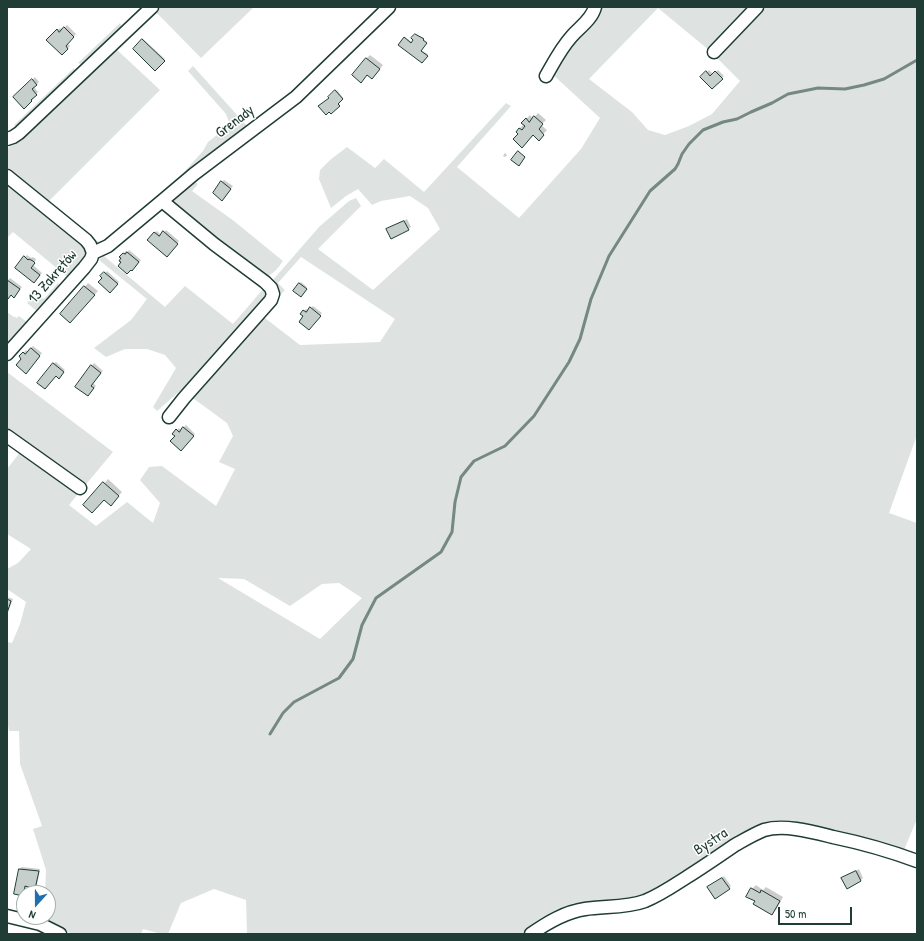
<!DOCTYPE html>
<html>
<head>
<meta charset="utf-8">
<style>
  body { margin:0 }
  #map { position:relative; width:924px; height:941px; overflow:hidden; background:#fff; font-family:"Patrick Hand",sans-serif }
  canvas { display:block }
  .frame { position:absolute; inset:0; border:8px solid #1f3d34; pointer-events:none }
  .north { position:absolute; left:16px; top:885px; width:40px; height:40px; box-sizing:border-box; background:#fff; border:1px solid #a5b1ae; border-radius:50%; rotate:201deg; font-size:11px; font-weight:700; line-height:16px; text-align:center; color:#1f3d34 }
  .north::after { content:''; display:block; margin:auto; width:14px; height:18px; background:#1f6fb2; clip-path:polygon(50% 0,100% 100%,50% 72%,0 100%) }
  .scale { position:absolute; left:778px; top:907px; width:74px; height:18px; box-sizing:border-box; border:2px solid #1f3d34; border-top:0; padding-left:5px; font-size:12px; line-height:14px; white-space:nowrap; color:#1f3d34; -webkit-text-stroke:3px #fff; paint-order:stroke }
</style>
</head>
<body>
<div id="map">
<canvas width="924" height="941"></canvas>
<div class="frame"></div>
<div class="north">N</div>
<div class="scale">50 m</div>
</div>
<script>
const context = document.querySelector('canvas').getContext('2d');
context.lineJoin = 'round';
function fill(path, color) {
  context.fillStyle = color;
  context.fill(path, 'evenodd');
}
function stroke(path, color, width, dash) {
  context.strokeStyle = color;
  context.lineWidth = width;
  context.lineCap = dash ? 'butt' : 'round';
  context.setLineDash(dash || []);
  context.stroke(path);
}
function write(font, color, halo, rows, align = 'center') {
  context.font = font + ' "Patrick Hand",sans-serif';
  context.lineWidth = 3;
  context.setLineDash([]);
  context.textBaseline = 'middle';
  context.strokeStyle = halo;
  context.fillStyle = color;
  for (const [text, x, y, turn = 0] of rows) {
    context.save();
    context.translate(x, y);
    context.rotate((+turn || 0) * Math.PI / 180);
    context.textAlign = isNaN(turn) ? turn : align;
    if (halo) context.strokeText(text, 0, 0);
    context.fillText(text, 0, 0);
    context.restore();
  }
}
fill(new Path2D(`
  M157,7H254L201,58L154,10Z
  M379,7H383L286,99L107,243L99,245L95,244L91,239L99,242L105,241L183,173L203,151L208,142L226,128L229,122L226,114L188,71L193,66L247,126L299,85Z
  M598,7H753L710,51L658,8L589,79L632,112L648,130L665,135L689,126L712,114L740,81L714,55L762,7H917V435L889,513L917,523V819L904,850L863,837L798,823L764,825L741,834L653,892L620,900L574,903L541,918L521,934H247L246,900L214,889L181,903L168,934H161L143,929L141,934H72L45,920L35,917L44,919L45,917H48V893H45L46,870L33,829L42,826L20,764L19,731H9L7,719V642L12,643L20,624L26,602L7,589V569L18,563L31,549L7,534V469L21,451L77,489L78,494L69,505L96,526L127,502L153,523L160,503L140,480L149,467L162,466L216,506L235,469L219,462L233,436L227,423L190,396L261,315L300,345L380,342L395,319L301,257L278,283L285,290L281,294L270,283L272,281L319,227L349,201L356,198L361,206L318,249L373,290L440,229L428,208L410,196L381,201L372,205L358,189L346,196L331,208L319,179L320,170L330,160L347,147L375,168L384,159L424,192L506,103L511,106L457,167L519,218L581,149L600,118L551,73ZM218,578L244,579L290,606L322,584L339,583L362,598L320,639Z
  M120,23L122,28L87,66L78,63Z
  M114,47L160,90L46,204L11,176L7,169V149L58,102Z
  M74,68L76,76L19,130L14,125Z
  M7,180L84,245L88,255L70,279L13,232L7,238Z
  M192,180L198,184L192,191L234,221L283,261C278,268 273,275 264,277L170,202Z
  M161,207L263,284L269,295L185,393L181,390L157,411L153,407L176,368L165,355L147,349H125L106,357L94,348L131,320L147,299L99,260L104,256L165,307L185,286L233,324L264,288Z
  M58,283L61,289L38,312L27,303L36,293L44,299Z
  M7,312L14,317H15L17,318L19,316L28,323L7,349Z
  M7,372L113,452L83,488L7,434Z`), '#dee3e2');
fill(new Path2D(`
  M67,25L76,34L67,43L70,46L62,54L47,40L60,28L62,30Z
  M416,34L424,38L423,39L427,42L421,50L428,54L422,62L399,45L405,37L412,42L414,39L413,38Z
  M143,39L165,59L155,69L134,49Z
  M370,55L383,65L376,74H367L366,59Z
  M709,70L713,74L718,70L724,76L712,88L702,77Z
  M35,77L39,82L34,87L38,92L33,97L34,98L24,108L14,97Z
  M337,90L343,98L338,103L340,105L339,106L329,111V97Z
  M538,113L546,120L541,125L547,130L539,139L533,134H520L517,131L524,124L523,123L530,115L533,119Z
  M505,153L507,155L505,157L503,156Z
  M224,180L233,186L225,197L222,182Z
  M407,219L411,227L408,229H388L390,227Z
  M166,230L179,241L169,253L154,233L157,231L161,235Z
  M129,250L141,260L134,268L122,262L124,253L126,251L127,253Z
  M27,255L31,258L32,257L35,258L36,260L33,265L42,273L36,280L25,257Z
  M107,271L119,282L110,292L102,276Z
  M10,278L22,287L16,294H11L7,297V281Z
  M53,278L56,280L53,283L51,281Z
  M301,282L307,287L301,295L294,290Z
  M88,283L98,291L70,322L61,314Z
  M313,306L322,313L311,327L304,311L306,309L309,311Z
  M33,346L42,353L28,370L23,358L20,356L26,350L28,352Z
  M56,362L65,370L58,377L56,375L53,364Z
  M94,363L103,371L93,383L96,386L90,393L92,366Z
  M186,425L195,434L181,450L176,436L177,430L179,428L181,430Z
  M108,479L122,492L114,501L104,499L85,505Z
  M7,597L13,599L7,615Z
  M22,867L40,869L37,885L35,888L27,885L25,892L23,895L19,869Z
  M859,869L863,878L861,880L845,876Z
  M724,876L731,886L729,888L711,885Z
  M756,885L763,890L766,887L783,897L776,910L772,913L756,901L752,889Z`), '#0003');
stroke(new Path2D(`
  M270,734L283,713L294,702L339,678L353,659L362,625L376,598L441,552L452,532L455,502L461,477L474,461L505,446L534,416L569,362L580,339L591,299L609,256L650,191L675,169L678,164L682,154L689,144L703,130L723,122L737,119L751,112L772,103L788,94L818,88L845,89L864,85L884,79L917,60`), '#758883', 3);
const building = new Path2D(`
  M64,27L74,37L66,46L68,49L62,55L46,40L57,29L59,32Z
  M415,34L424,39L423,40L427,43L421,51L428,56L422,63L398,45L404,37L411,43L413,40L411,38Z
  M142,39L165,61L155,71L133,49Z
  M366,58L380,69L372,79L367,75L361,83L352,75Z
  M706,71L710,76L715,71L723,79L712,89L700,77Z
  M32,79L37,85L32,89L37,95L31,100L32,101L24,109L13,97Z
  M335,90L343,99L338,104L340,106L331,114L329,112L326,115L318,106L329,98L328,97Z
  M534,116L543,124L539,129L544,135L539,141L533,135L522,148L513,139L518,134L516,132L519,128L522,130L525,126L521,123L526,118L529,122Z
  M518,151L525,157L519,166L511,160Z
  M221,181L231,189L222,201L213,193Z
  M404,221L409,230L391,239L386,229Z
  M163,231L178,244L167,257L147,240L154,232L159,236Z
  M127,252L139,262L132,271L131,270L127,274L118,266L121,262L119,261L121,258L119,257L123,253L125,254Z
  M24,256L28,260L29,259L33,261L35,263L31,268L40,275L34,283L15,268Z
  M104,272L118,284L110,293L98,282L102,278L100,276Z
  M7,280L20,289L14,298L11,295L8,299L7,298Z
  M299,283L307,289L301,297L293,291Z
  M84,286L95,295L70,323L60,314Z
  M310,307L321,316L309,330L299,322L303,316L300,314L303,310L306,312Z
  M31,348L40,356L26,374L16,365L21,359L19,356L23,352L25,354Z
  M53,363L64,372L59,379L56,376L45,389L37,383Z
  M91,365L101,373L91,386L94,388L88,396L75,387Z
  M183,427L194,436L181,451L170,441L175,436L172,434L176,429L179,432Z
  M103,482L119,496L111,506L104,500L92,513L83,505Z
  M7,599L11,601L7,613Z
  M19,869L39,871L35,889L25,886L23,896L14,894Z
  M856,871L861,881L847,889L841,878Z
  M722,878L730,889L715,899L707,887Z
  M751,888L760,893L761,890L780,901L772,915L753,904L755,901L746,897Z`);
fill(building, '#c7cfcc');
stroke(building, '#1f3d34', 1);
const minor = new Path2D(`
  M714,52L757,7
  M546,76C554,62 561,48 572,36C580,27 592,19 595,7
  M7,139L13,137L19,133L152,7
  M7,176L86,240L90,245L93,253L91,259L84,268L7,354
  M162,201L214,244L265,282L271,288L273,294L271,300L184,398L169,417
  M93,253L108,246L162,201L194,174L296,97L389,7
  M7,436L80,488
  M7,916L40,924L60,934
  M531,934C548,922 565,912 585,909C605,906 626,908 645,901C660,895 673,886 687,877C703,867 719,856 735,845C744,840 754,834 764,830C785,824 813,832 833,837C862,843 890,851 917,861`);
stroke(minor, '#1f3d34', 15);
stroke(minor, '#fff', 12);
write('15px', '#1f3d34', '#fff', [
  ["Grenady",235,122,-37],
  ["13 Zakrętów",53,277,-49],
  ["Bystra",711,842,-33]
]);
</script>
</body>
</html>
